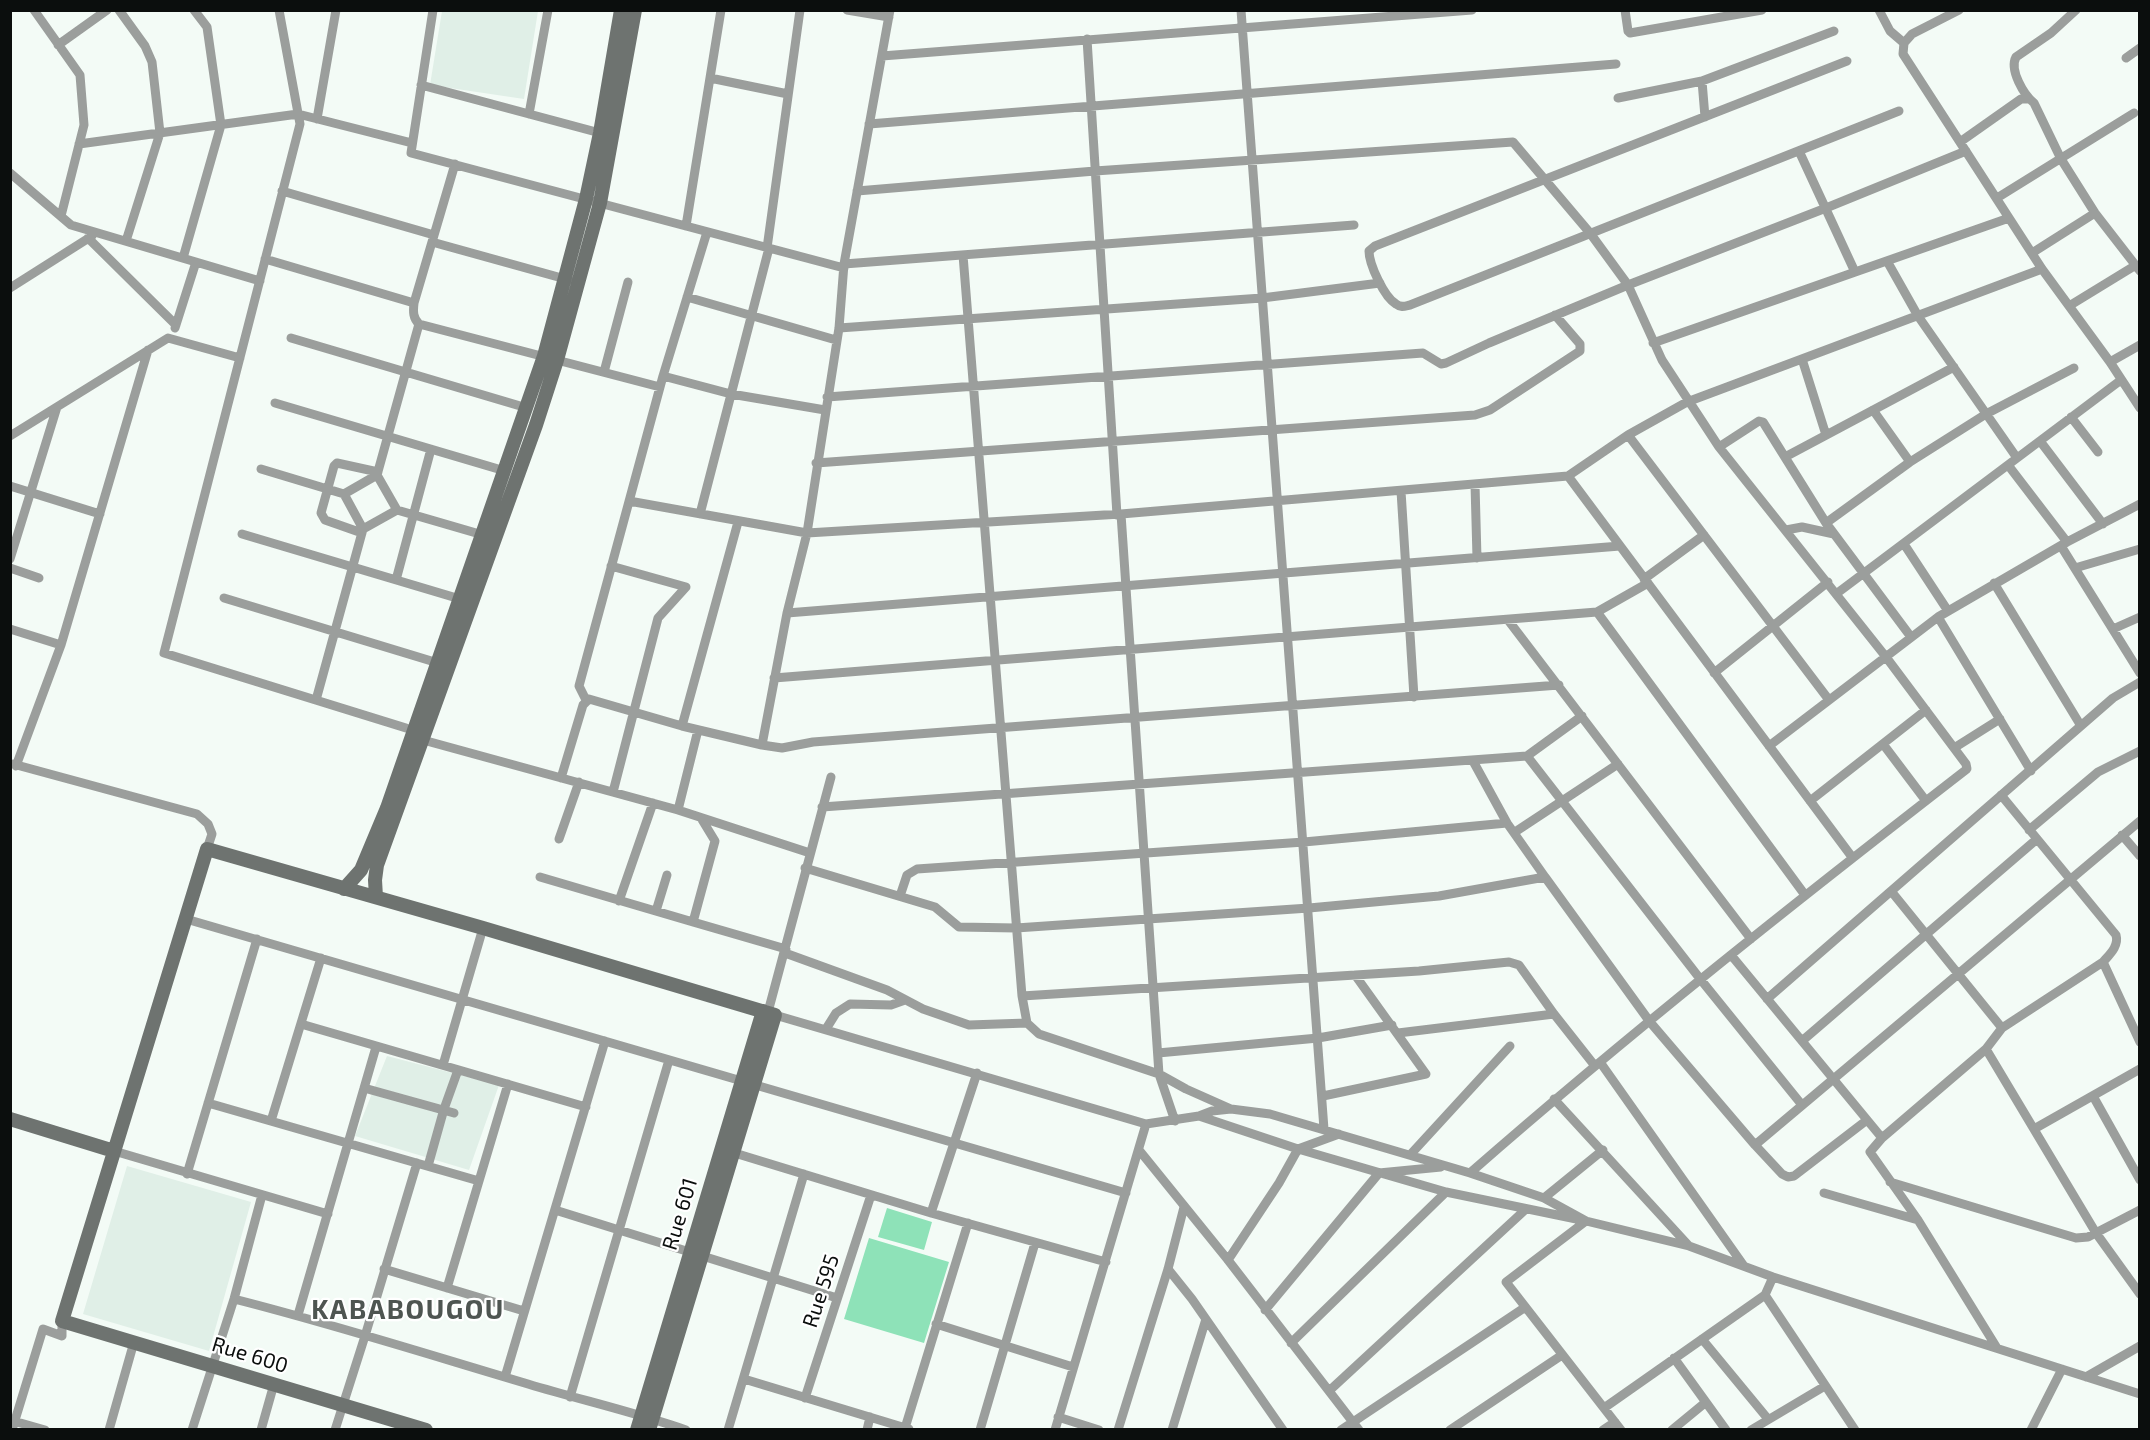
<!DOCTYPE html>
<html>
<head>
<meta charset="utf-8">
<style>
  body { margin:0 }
  #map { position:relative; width:2150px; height:1440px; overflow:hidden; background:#f3fbf6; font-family:"Exo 2",sans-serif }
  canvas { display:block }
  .frame { position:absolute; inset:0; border:12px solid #0b0e0d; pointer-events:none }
</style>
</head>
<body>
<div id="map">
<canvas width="2150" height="1440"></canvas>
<div class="frame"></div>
</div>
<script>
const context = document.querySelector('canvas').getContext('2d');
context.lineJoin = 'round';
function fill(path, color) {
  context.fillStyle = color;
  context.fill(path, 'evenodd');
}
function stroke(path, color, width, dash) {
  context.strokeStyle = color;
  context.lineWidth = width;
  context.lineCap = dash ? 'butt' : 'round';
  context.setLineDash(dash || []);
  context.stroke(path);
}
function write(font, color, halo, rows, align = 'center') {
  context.font = font + ' "Exo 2",sans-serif';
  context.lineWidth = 4.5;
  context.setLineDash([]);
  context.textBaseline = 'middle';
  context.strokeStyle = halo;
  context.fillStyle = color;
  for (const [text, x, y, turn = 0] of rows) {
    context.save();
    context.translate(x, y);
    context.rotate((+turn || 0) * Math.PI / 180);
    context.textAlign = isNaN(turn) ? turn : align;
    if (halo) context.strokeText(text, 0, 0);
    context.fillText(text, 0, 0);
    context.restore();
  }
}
fill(new Path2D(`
  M442,11H538L524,99L430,85Z
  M387,1056L499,1085L469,1170L355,1136Z
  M127,1166L251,1202L209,1351L83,1314Z`), '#e0efe7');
fill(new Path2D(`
  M887,1208L932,1222L924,1250L878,1237Z
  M869,1238L949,1262L924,1343L844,1319Z`), '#8ee2b8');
stroke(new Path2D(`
  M34,10L80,75L84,125L61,216
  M119,10L145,46L152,62L160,133L126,241
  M279,10L300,124L164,653L406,728
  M433,10L411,153L844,268
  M847,10L889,17
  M890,10L844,264L839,328L807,533L787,613L762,745L782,748L813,742L1559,685
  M1241,10L1324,1129
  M1625,10L1628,31L1630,33L1762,10
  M1879,10L1890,31L1904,43
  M1959,10L1912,34L1904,43L1903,54L2042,269L2110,362L2140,408
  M2076,10L2051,33L2016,57C2009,70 2024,95 2034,103L2061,159L2095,213L2140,271
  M1087,39L1117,515
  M58,45L107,10
  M882,56L1472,10
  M2126,58L2140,48
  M1847,61L1375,246L1369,251C1369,264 1384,297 1396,304C1401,308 1405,306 1410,305L1899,111
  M710,78L788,94
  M1702,81L1705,117
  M421,85L600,133
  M1618,98L1702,81L1834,31
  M529,114L548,10
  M317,119L336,10
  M869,124L1616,64
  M1960,142L2021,99H2029
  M79,144L298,114L412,143
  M1799,151L1855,272
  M455,164L414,303C413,312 413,318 419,324L660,387
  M10,173L71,225L260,281
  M282,191L434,235
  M857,191L1095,171L1513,142L1590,233L1628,285L1662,360L1719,447L1886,657L1966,764L1967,769C1798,900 1631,1032 1470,1173
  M1997,198L2134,113
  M686,226L721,10
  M88,238L176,325
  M432,242L569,280
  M767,248L800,10
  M2032,253L2095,213
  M963,255L1022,996L1027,1023L1039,1034L1159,1074L1186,1089L1231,1109
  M183,258L221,125L207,27L194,10
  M265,259L414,303
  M1887,261L1918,316L2017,458
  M844,264L1354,225
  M10,288L92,236
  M687,297L836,340
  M2069,306L2136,265
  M175,328L196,262
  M839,328L1262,298L1380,283
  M291,338L527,408
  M1653,343L2009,218
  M1802,359L1826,435
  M2110,362L2140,345
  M604,372L628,282
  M663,376L731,394L825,410
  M827,397L1423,353L1441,364L1446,363L1489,343L1628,285L1826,208L1966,151
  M275,403L505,471
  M1873,410L1910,462
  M2071,417L2098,452
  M1628,435L1829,700
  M10,436L168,338L240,358
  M2040,441L2103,524
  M1719,447L1759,421L1763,422L1826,523L1911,637
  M1785,457L1954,367
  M816,463L1475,415L1490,410L1580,351V344L1555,315
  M2008,465L2067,542
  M261,469L344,494
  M377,475L344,494L363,529L397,510L377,475L419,324
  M1568,476L1852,857
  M1475,484L1477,558
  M10,486L100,514
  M1401,491L1414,697
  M629,501L807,533L1121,514L1568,476L1628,435L1687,402L2042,269
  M397,510L483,535
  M700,514L769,248
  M1121,514L1159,1074L1175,1121
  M1826,523L1910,462L1986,414L2074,368
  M1786,530L1802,527L1834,534
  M362,533L325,520L321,513L334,466L337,463L378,472
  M242,534L460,599
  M1904,544L1948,611
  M2061,546L2140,673
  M10,559L57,407
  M611,566L686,587L658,618L613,792
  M10,568L39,578
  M2075,568L2140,549
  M1644,579L1704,535
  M396,580L431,449
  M1994,583L2081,726
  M1836,594L2121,380
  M224,598L438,663
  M1597,612L1805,895
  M787,613L1620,546
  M1938,617L2031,771
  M1508,620L1751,939
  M10,629L61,645
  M2113,629L2140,617
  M1714,673L1828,582
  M774,678L1597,612L1648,583
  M316,700L363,529
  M586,700L579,686L663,376L707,232
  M682,726L738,522
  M423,740L678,810L810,853
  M1883,744L1926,801
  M1769,746L1938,617L2067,542L2140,504
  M1954,748L2000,719
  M1527,756L1701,980L1802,1105
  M1473,761L1507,823L1545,877
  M13,764L197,814L208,824L212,834L207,849
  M16,766L61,645L148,350
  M561,778L583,705L589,699L682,726L762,745
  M1810,801L1926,710
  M822,807L1527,756L1582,716
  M678,810L698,730
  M701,818L715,841L693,922L786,949
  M2029,830L2098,772L2140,751
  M1515,832L1618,764
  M2122,835L2140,856
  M559,839L579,782
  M805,868L935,907L959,927L1016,928L1309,908L1439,896L1545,877L1650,1022L1755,1145L1782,1174L1788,1177L1794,1176L1867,1120
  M540,877L693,922
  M1891,891L2002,1028
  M900,896L907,875L917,869L1304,842L1507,823
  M619,901L653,803
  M656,911L667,875
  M186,919L1126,1193
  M785,953L887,990L923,1009L969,1025L1027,1023
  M1731,955L1882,1138
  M2103,962L2140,1042
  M1022,996L1419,971L1509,962L1519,965L1554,1014L1595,1066
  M1767,999L2113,698L2140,682
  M768,1012L831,777
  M775,1015L1146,1124L1199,1116L1298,1149L1446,1192L1586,1221L1689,1246L1773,1277L2140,1394
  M301,1024L586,1107
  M826,1029L836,1013L850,1004L891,1005L905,1000
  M1398,1033L1554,1014
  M1802,1041L2037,839
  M1986,1049L2096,1233L2140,1294
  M1158,1053L1318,1038L1392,1025
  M1600,1062L1744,1266
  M443,1065L483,928
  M364,1088L454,1113
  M1323,1096L1426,1074L1355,975
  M2093,1096L2140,1180
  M1554,1099L1689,1246
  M208,1103L479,1181
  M1199,1116L1212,1111L1231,1109L1270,1114L1470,1173L1544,1198L1586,1221L1506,1282L1621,1430
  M271,1121L321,958
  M2034,1129L2140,1069
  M1755,1145L2140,821
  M1139,1150L1228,1260L1359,1430
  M114,1151L328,1214
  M728,1151L931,1213L1106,1262
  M1410,1155L1510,1046
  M428,1166L444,1109L458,1070
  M187,1174L257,939
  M1890,1182L2076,1238L2088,1237L2140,1210
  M1824,1193L1918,1220
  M1544,1198L1603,1150
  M555,1210L837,1298
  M931,1213L977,1073
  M1228,1260L1279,1183L1298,1149L1339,1134
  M384,1269L524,1311
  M1168,1269L1192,1299L1283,1430
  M447,1288L508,1084
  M1765,1295L1855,1430
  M234,1299C333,1324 430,1355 528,1384C581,1400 634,1412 686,1430
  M1265,1310L1379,1173L1441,1167
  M298,1315L376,1047
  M936,1324L1073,1367
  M1702,1339L1768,1419
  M1291,1343L1446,1192
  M1997,1348L1918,1220L1870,1152L1882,1138L1986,1049L2002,1028L2103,962C2110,954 2119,946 2116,935L2001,795
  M1674,1358L1726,1430
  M505,1377L605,1041
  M2086,1377L2140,1346
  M744,1379L909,1429
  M1329,1391L1526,1209
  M570,1397L669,1060
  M805,1398L871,1195
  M1604,1408L1765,1295L1773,1277
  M1058,1417L1099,1430
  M10,1420L45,1430
  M905,1428L968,1223
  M12,1430L43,1329L62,1336V1321
  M109,1430L134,1342
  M192,1430L234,1299L262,1195
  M261,1430L274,1384
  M335,1430L365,1336L417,1163
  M728,1430L804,1174
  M867,1430L870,1417
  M980,1430L1035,1243
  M1055,1430L1146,1124
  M1118,1430L1168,1269L1184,1207
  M1172,1430L1206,1319
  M1341,1430L1524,1308
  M1450,1430L1562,1355
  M1603,1430L1615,1422
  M1672,1430L1706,1402
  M1751,1430L1825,1386
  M2031,1430L2062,1369`), '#9b9e9c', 9);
stroke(new Path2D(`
  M344,889L361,870L387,808L544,356L586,199L600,133L621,10
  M376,897L375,880L377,865L536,425L557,360L600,203L635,10
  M10,1119L114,1151
  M426,1430L62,1321L207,849L483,928L775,1015L649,1430
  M637,1430L763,1011`), '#6e7370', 14);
write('21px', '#0b0e0d', '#fff', [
  ["Rue 601",680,1214,-73],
  ["Rue 595",821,1291,-72],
  ["Rue 600",250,1355,17]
]);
context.letterSpacing = '1.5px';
write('bold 27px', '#4e5551', '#fff', [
  ["KABABOUGOU",408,1310]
]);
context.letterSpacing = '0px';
</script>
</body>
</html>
